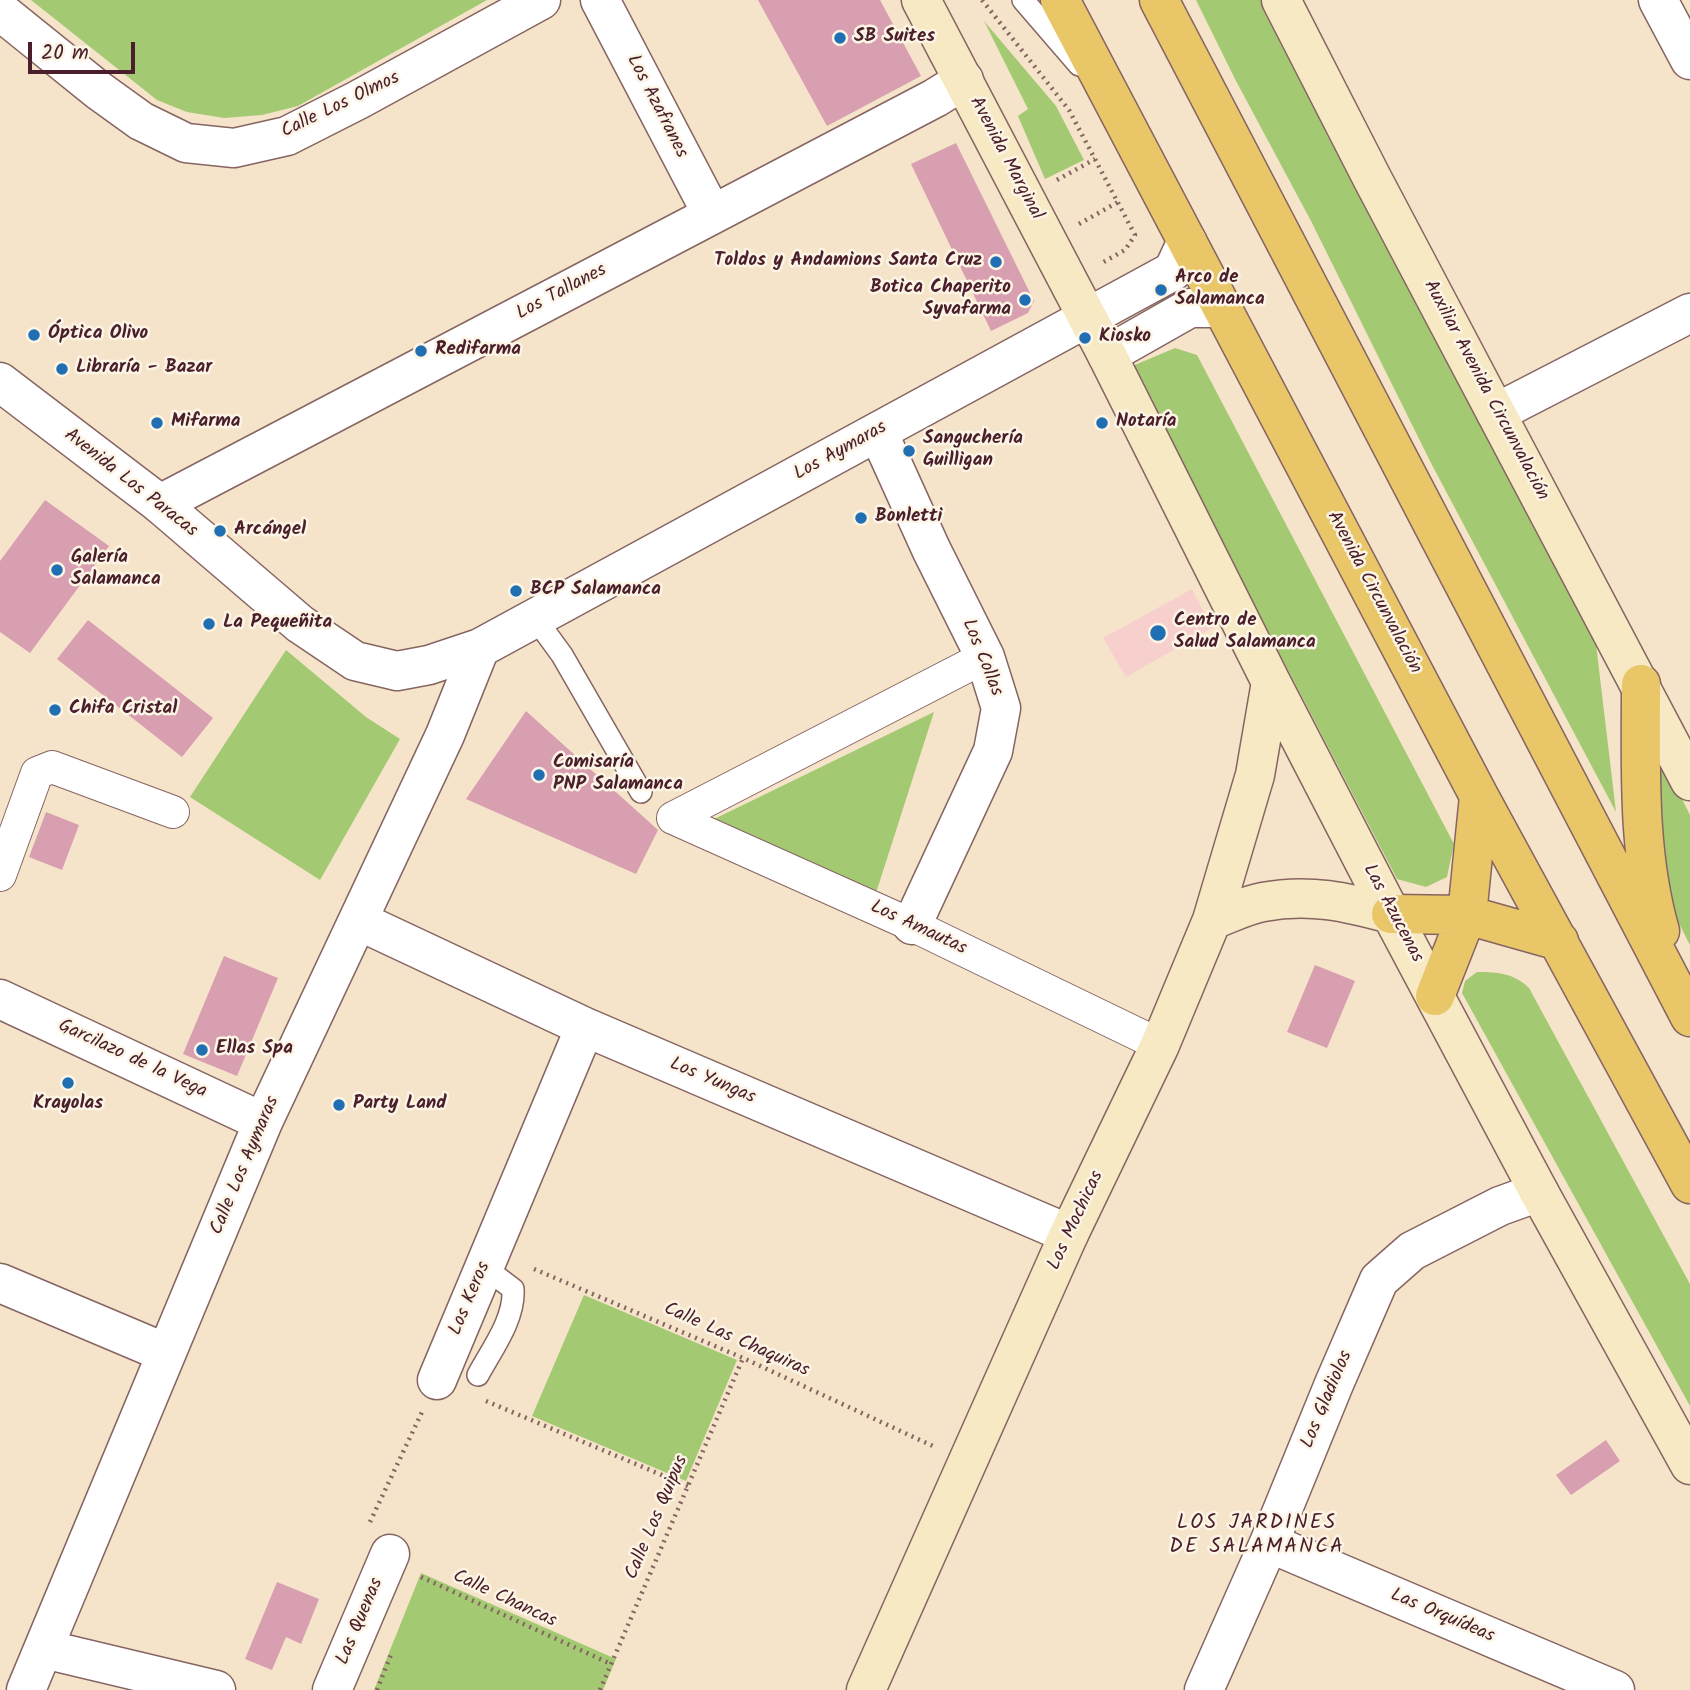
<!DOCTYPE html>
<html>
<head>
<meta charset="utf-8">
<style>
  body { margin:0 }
  #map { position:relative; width:1690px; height:1690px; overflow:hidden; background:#f5e4c9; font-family:Kalam,sans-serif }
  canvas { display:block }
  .scale { position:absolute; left:28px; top:42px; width:107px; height:32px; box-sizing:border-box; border:4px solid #4a1f2b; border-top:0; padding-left:9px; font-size:21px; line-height:24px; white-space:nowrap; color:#4a1f2b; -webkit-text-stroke:5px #fcf5e5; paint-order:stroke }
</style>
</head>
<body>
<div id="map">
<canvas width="1690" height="1690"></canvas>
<div class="scale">20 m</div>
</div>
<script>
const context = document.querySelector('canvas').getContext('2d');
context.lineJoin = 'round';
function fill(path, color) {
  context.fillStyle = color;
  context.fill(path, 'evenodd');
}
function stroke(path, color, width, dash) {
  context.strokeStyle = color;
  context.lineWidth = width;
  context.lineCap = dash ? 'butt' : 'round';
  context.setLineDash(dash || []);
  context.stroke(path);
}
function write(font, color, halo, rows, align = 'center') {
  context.font = font + ' Kalam,sans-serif';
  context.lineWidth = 5;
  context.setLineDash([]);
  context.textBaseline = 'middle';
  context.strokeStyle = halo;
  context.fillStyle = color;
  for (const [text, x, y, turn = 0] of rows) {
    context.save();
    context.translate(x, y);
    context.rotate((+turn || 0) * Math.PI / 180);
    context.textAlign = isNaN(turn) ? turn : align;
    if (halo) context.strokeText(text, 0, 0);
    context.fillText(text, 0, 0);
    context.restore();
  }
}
fill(new Path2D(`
  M1192,589L1212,628L1126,677L1103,638Z`), '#f7d0cd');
fill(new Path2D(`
  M31,0H487L298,106L262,115L224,118L187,112L157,100Z
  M1196,0H1262L1596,644L1616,812L1431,463L1311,221L1235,79Z
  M984,21L1056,106L1084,160L1045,179L1018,116L1028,109Z
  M1175,348L1197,355L1454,844L1447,877L1426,887L1397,879L1130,367Z
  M286,650L366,717L400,739L320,880L190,797Z
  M934,712L876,893L706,823Z
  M1645,725L1690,815V945L1667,900Z
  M1477,972C1497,972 1514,973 1529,988L1690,1284V1406L1462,993L1465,981Z
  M584,1295L737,1360L686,1481L532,1416Z
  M421,1573L616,1659L603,1690H374Z`), '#a4c973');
fill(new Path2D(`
  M758,0H880L921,76L827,126Z
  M956,143L1034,301L1028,313L991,331L911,164Z
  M45,500L109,546L30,653L0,632V561Z
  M88,620L213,718L182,757L57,659Z
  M526,711L658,830L636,874L466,799Z
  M46,812L79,825L62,870L29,857Z
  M224,956L278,978L237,1076L183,1054Z
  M1315,965L1355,981L1327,1048L1287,1032Z
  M1606,1440L1620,1461L1571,1495L1556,1475Z
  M277,1582L319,1599L301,1644L286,1637L272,1670L245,1659Z`), '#d89fb1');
const service = new Path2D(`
  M1023,0L1079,65
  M535,618L562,655L641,792
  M478,1375C492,1349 515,1319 513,1289L484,1267`);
const pedestrian = new Path2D(`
  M673,818L912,925L1160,1045
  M673,818L985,657
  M0,875L37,773L52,767L173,812`);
const minor = new Path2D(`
  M600,0L712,214
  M1658,0L1690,60
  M0,11L98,90L141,121L186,143L234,148L287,136L358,100L541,0
  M1496,413L1690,313
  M878,432L931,549L985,657L1001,708L993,751L912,925
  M160,504L935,98L964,80
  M359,921L585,1027L1069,1234
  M0,1283L166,1353
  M437,1380L585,1027
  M1269,1543L1615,1690
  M44,1649L216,1690
  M332,1690L390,1554
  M1204,1690L1269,1543L1334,1384L1379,1280L1412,1251L1500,1206L1539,1192`);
const tertiary = new Path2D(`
  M1107,355L1190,308H1223
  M0,382L160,504L300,624L355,661L397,671L429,665L480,648L1173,271L1187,241
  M0,999L263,1122
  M26,1690L263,1122L445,735L480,648`);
const secondary = new Path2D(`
  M921,0L1107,355L1271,682L1391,914L1539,1192L1690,1465
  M1281,0L1372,178L1690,781
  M1212,920C1229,914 1246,905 1263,902C1309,893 1347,902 1391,914
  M866,1690L1069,1234L1160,1045L1212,920L1255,775L1271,682`);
const primary = new Path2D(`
  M1060,0L1479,796L1690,1184
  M1159,0L1690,1017
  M1641,684C1641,766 1637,851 1660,931
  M1391,914L1467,915L1559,941
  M1435,996L1467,915L1479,796`);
stroke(service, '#866462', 24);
stroke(pedestrian, '#866462', 34);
stroke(minor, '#866462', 41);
stroke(tertiary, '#866462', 41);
stroke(secondary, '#866462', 41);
stroke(primary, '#866462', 41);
stroke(new Path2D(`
  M982,0L1069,110L1135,235L1125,250L1100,264
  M1057,180L1095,159
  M1079,224L1118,202
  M534,1269L743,1358L935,1447
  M486,1401L688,1486
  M370,1522L422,1412
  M421,1577L611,1664
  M377,1690L392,1652
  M600,1690L743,1358`), '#866462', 4.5, [2, 5]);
stroke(service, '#fff', 21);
stroke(pedestrian, '#fff', 32);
stroke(minor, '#fff', 38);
stroke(tertiary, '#fff', 38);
stroke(secondary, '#f6e9c3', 38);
stroke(primary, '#e9c769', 38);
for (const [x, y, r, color] of [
  [840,38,7,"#1f6fb2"],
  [996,262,7,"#1f6fb2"],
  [1161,290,7,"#1f6fb2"],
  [1025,300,7,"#1f6fb2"],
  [34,335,7,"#1f6fb2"],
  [1085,338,7,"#1f6fb2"],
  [421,351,7,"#1f6fb2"],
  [62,369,7,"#1f6fb2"],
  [157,423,7,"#1f6fb2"],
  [1102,423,7,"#1f6fb2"],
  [909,451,7,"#1f6fb2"],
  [861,518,7,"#1f6fb2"],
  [220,531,7,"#1f6fb2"],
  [57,570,7,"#1f6fb2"],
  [516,591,7,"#1f6fb2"],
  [209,624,7,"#1f6fb2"],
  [1158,633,9,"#1f6fb2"],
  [55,710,7,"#1f6fb2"],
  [539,775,7,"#1f6fb2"],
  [202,1050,7,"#1f6fb2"],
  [68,1083,7,"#1f6fb2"],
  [339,1105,7,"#1f6fb2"]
]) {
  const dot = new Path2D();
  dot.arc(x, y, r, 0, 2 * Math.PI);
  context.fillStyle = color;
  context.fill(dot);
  stroke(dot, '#fcf5e5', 2.5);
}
write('bold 19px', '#4a1f2b', '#fcf5e5', [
  ["SB Suites",854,38],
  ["Toldos y Andamions Santa Cruz",982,262,"right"],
  ["Arco de",1175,279],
  ["Salamanca",1175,301],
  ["Botica Chaperito",1011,289,"right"],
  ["Syvafarma",1011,311,"right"],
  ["Óptica Olivo",48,335],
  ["Kiosko",1099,338],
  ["Redifarma",435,351],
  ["Libraría - Bazar",76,369],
  ["Mifarma",171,423],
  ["Notaría",1116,423],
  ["Sanguchería",923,440],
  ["Guilligan",923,462],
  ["Bonletti",875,518],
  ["Arcángel",234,531],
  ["Galería",71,559],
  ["Salamanca",71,581],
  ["BCP Salamanca",530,591],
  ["Centro de",1174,622],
  ["Salud Salamanca",1174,644],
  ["La Pequeñita",223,624],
  ["Chifa Cristal",69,710],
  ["Comisaría",553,764],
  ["PNP Salamanca",553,786],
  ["Ellas Spa",216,1050],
  ["Krayolas",68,1105,"center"],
  ["Party Land",353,1105]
], 'left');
write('19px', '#4a1f2b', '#fcf5e5', [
  ["Calle Los Olmos",341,106,-26],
  ["Los Azafranes",656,107,63],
  ["Avenida Marginal",1005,159,62],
  ["Los Tallanes",562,293,-28],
  ["Auxiliar Avenida Circunvalación",1485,391,62],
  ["Los Aymaras",841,452,-29],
  ["Avenida Los Paracas",130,484,38],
  ["Avenida Circunvalación",1373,593,62],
  ["Los Collas",981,658,68],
  ["Las Azucenas",1392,914,62],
  ["Los Amautas",918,929,25],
  ["Garcilazo de la Vega",132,1060,25],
  ["Los Yungas",712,1082,23],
  ["Calle Los Aymaras",246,1166,-67],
  ["Los Mochicas",1077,1221,-65],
  ["Los Keros",471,1299,-67],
  ["Calle Las Chaquiras",736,1341,24],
  ["Los Gladiolos",1328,1400,-67],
  ["Calle Los Quipus",658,1518,-67],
  ["Calle Chancas",504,1600,25],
  ["Las Orquídeas",1442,1617,23],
  ["Las Quenas",361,1622,-67]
]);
context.letterSpacing = '2px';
write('21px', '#4a1f2b', '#fcf5e5', [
  ["LOS JARDINES",1257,1524],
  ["DE SALAMANCA",1257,1548]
]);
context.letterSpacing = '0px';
</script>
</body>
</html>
